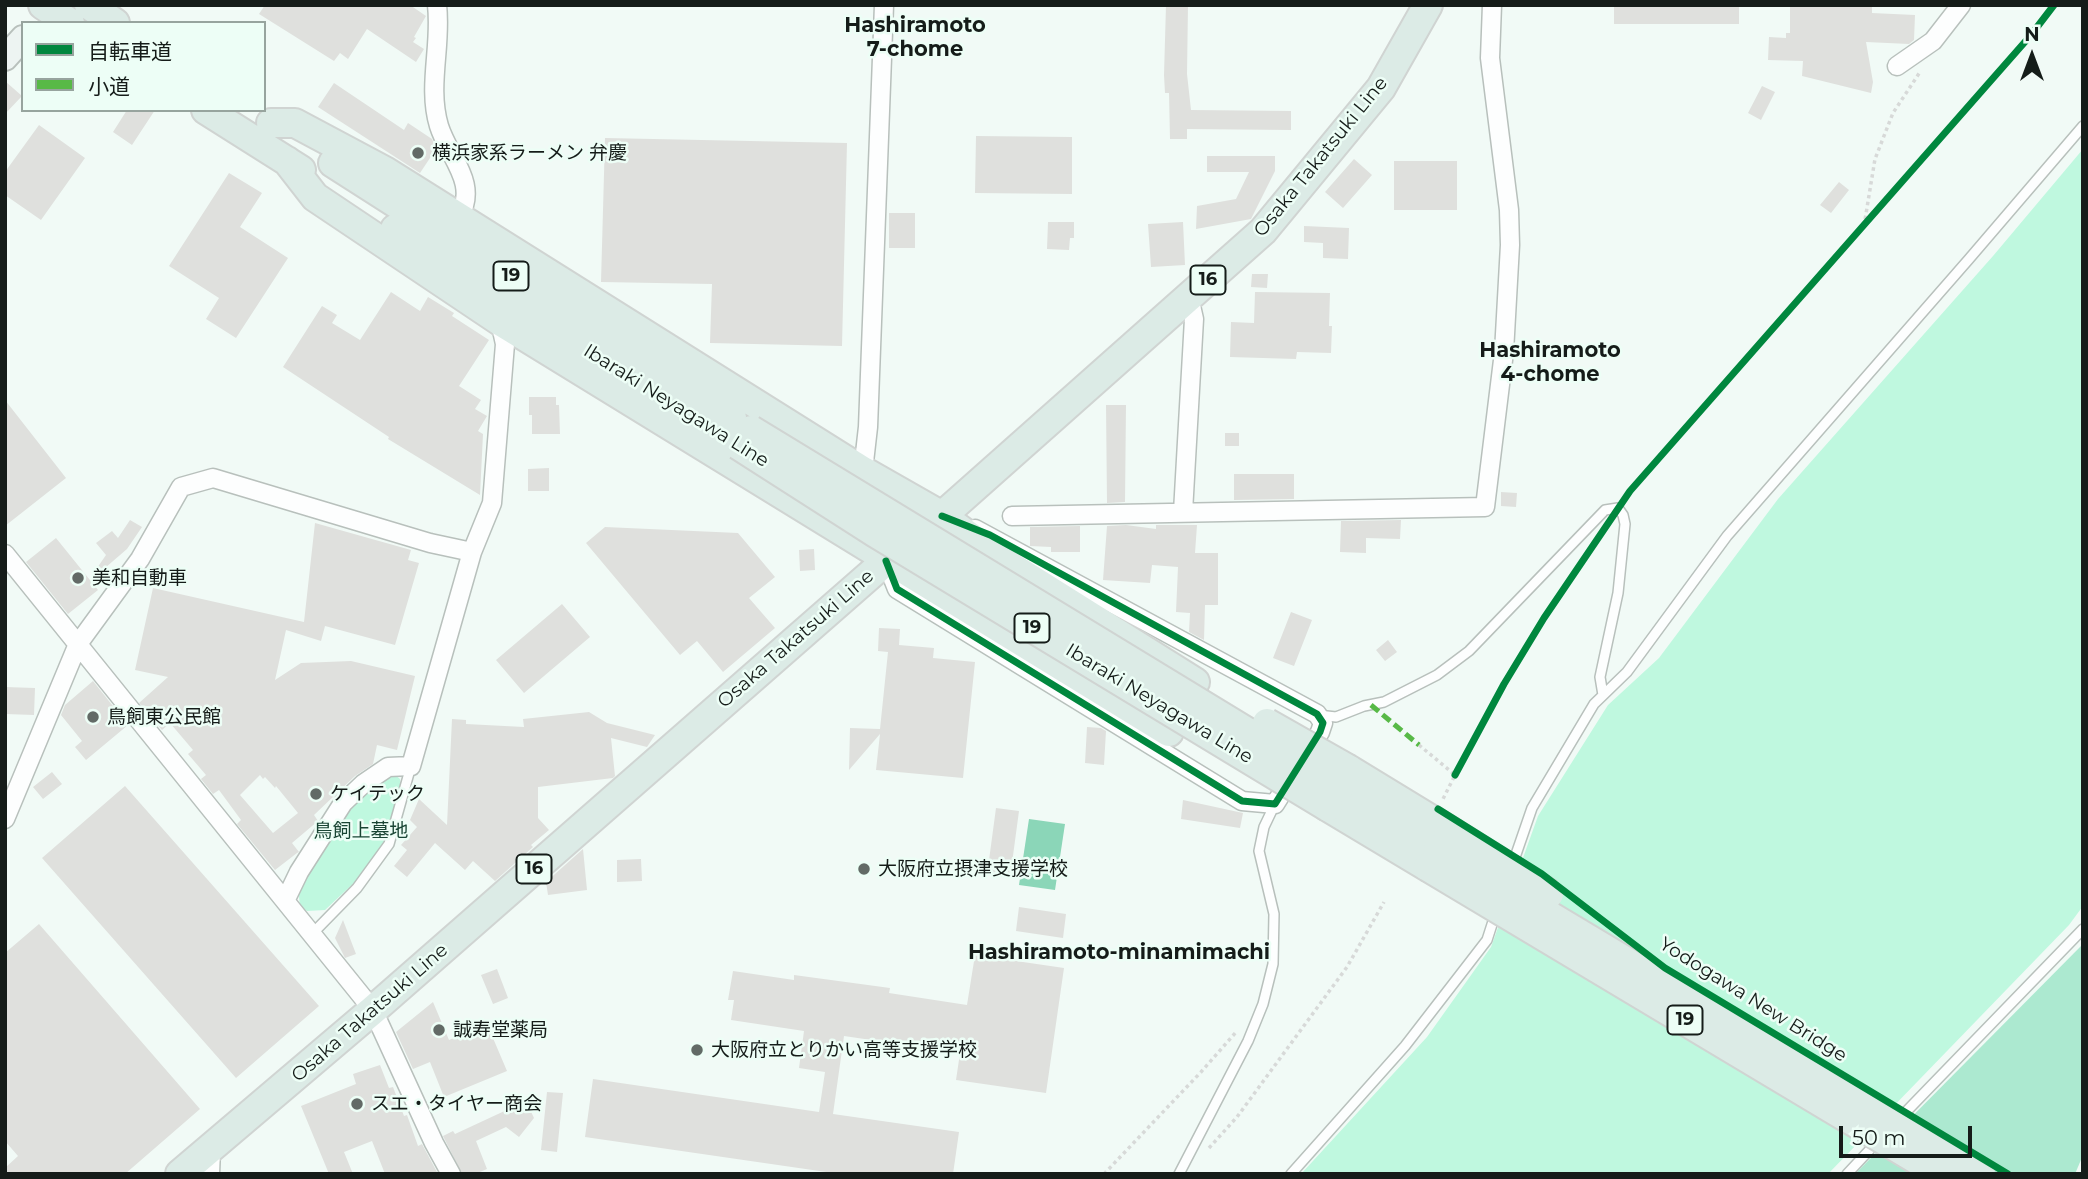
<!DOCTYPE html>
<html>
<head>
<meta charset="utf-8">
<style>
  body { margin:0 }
  #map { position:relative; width:2088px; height:1179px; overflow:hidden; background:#f1faf6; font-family:Montserrat,"Noto Sans JP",sans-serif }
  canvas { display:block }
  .frame { position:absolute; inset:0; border:7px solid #151c19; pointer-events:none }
  .legend { position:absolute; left:21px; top:21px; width:245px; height:91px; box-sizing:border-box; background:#edfef6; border:2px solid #97a49e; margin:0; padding:9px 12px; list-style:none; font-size:21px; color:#151c19 }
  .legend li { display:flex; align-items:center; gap:14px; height:35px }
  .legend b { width:35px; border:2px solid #97a49e }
  .north { position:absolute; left:1997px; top:21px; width:70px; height:70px; -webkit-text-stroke:5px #edfef6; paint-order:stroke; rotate:0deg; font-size:19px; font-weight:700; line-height:28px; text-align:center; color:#151c19 }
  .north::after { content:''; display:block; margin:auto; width:24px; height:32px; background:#151c19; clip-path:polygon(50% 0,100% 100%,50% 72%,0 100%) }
  .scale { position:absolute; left:1839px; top:1126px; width:133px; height:32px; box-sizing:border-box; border:4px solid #151c19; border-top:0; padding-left:9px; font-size:21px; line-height:24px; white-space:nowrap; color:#151c19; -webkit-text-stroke:5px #edfef6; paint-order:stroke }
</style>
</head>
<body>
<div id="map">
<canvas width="2088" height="1179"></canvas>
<div class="frame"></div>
<ul class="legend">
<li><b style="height:9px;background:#00873e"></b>自転車道</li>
<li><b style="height:9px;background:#58b947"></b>小道</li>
</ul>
<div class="north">N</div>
<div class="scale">50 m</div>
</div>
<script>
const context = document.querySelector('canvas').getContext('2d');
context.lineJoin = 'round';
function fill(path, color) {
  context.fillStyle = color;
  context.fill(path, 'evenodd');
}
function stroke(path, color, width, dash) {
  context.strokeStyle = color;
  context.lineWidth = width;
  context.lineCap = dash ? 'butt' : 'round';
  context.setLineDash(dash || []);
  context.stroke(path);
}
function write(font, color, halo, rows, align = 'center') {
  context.font = font + ' Montserrat,"Noto Sans JP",sans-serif';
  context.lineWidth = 5;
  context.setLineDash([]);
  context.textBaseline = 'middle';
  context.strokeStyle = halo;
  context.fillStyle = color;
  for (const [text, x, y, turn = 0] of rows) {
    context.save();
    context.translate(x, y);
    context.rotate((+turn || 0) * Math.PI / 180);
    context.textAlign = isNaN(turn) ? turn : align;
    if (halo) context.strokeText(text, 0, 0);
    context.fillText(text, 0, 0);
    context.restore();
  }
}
fill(new Path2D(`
  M2083,149V906L2069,925L1828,1174H1301L1427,1037L1491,947L1538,816L1608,705L1659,658L1778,499L1993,256Z
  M394,774L400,779L401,791L384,844L356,881L325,910L307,911L300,907L298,886L342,814L383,776Z`), '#bff8df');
fill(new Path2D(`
  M2083,944V1155L2075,1174H1855Z`), '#ace9d0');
fill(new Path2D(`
  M1029,819L1065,824L1055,890L1019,885Z`), '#8bd6b8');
fill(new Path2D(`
  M265,5H410L426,16L414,37L416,38L413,42L424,49L416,62L367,29L348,59L340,53L334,61L259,14Z
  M1166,5H1188L1187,74L1191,110L1291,111V130L1187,129V139H1170L1169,93H1165L1164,75Z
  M1614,5H1739V24H1614Z
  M1790,5H1872V13L1915,15L1914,40L1909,44L1866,42L1873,82L1871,93L1802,76L1803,61L1768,60L1769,37L1786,38V33H1790Z
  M5,81L22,96L5,114Z
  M334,83L404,130L408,123L432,139L436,149L420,173L318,107Z
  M1762,86L1775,92L1761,120L1748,113Z
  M127,110H155L132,145L113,132Z
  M39,125L85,158L41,220L5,195V172Z
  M976,136L1072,137V194L975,193Z
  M605,138L847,143L842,346L710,343L712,284L601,282Z
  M1207,156H1275V171L1251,219L1196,229L1197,206L1236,199L1249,172H1207Z
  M1354,159L1372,175L1343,208L1325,192Z
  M1394,161H1457V210H1394Z
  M229,173L262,193L240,227L288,258L236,338L206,319L219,298L169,266Z
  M1839,182L1849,190L1831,213L1820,205Z
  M889,213H915V248H889Z
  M1048,222H1074V238H1070L1069,250L1047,249Z
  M1183,222L1185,265L1151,267L1148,224Z
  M1304,226L1349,228L1348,259L1323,258V243L1304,242Z
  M1252,274H1268L1267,288L1251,287Z
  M391,292L420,311L428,297L454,313L452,316L489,340L459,386L481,400L475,409L487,416L478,431L483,434L480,495L388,439L389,437L283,367L322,306L337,315L332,323L360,340Z
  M1255,292L1330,293L1329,326H1332L1331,353L1297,352L1296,359L1230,357L1231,322L1254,323Z
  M529,397H556V405H559L560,434H532V415H529Z
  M5,400L66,478L5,526Z
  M1106,405H1126L1125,502L1107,503Z
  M1225,433H1239V446H1225Z
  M549,468V491H528V469Z
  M1234,474H1294V499L1234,500Z
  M1501,492L1517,493L1516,507L1501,506Z
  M130,520L142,527L127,549L98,574L95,571L106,555L96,543L112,531L118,538Z
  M1401,520L1400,539L1366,538V553L1340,552L1341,521Z
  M315,523L411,550L408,560L419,563L395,645L325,626L321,641L286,630L275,680L301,663L351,661L415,676L397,750L377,745L373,764L355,776L314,815L318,821L292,843L299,852L297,853L275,870L237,824L241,820L219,790L213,794L201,779L206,775L188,754L193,750L170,723L162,730L139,703L168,677L135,670L153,588L304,622ZM260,775L263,779L265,777L275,788L276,786L298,813L273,833L240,795Z
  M1126,525L1156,529V525H1197L1195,553H1218V605H1205L1204,640L1189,632L1190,613L1176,612L1178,567L1152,565L1150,583L1103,580L1107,526Z
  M1080,526V552H1051V547L1030,546V527Z
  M605,527L738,533L775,577L749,598L775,628L723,672L697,641L680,655L586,543Z
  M56,538L98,590L68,614L26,562Z
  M814,549L815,570L800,571L799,550Z
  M562,604L590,637L524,693L496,660Z
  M1291,612L1312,620L1294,666L1273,658Z
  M879,628L900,629L899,645L934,648L933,658L975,662L963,778L876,770L880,734L849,770L850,728L880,729L888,652L878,651Z
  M1388,640L1397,652L1385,661L1376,650Z
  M93,681L128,725L86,760L75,747L82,741L61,715L65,705Z
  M5,687L35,688L34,715L5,714Z
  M589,712L607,723L655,735L647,747L611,738L615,776L613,778L538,787V818L549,830L531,845L533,847L495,881L473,861L465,870L435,843L407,877L394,866L407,850L401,845L417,827L410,820L419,799L447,825L452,719L466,720V724L524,727L523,719Z
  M1087,727L1101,728L1106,731L1104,765L1085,763Z
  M52,772L62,784L43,799L33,787Z
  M125,786L319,1006L236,1078L42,858Z
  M1183,800L1243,813L1240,828L1181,819Z
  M996,808L1019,811L1010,878L987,875Z
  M583,849L587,890L548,895L546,882Z
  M641,859L642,881L617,882V860Z
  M1019,907L1066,914L1063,938L1016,931Z
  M343,920L356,954L345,958L335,938Z
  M39,924L200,1109L125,1174H5V1168L18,1156L5,1141V953Z
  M975,955L1064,968L1046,1093L956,1080L960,1053L844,1036L833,1114L959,1132L953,1174H840L585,1137L593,1079L819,1112L825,1072L799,1068L804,1031L731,1020L734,1000H728L733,971L794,980V975L890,988L889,993L967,1005Z
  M497,969L508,998L493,1004L481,975Z
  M433,1002L449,1040L487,1024L507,1071L444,1097L430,1062L413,1069L396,1032Z
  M380,1065L389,1088L393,1087L404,1116L407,1115L418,1146L422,1144L438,1174H385L372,1141L344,1152L353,1174H329L301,1106L356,1084L353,1074Z
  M547,1092L563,1093L557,1152L541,1150Z
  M526,1101L534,1118L519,1137L506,1127L476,1141L487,1169L475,1174H462L443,1136L453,1131L455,1134Z`), '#dfe0dd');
const lane = new Path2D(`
  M1318,715L1336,717L1364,706L1384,702L1437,675L1469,651L1605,510L1618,508L1623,515L1625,524L1618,593L1600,677L1603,695
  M1512,866L1532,808L1594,704L1627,672L1727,536L1969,259L2083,126
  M312,934L357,888L389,844L411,766
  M1899,1119L2083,929
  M1179,1174L1248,1041L1263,1004L1273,964L1274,914L1259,851L1264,827L1275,804
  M1291,1174L1405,1046L1487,940L1496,912
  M1847,1174L1877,1142`);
const street = new Path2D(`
  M437,5C442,45 427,86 439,126C449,158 479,183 459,217
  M1897,66L1933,41L1961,5
  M863,471L868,427L884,5
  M1183,512L1194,319L1189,297
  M1012,516L1485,507L1504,352L1510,245L1509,210L1490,58L1492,5
  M5,554L373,1010L434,1143L451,1174
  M886,561L897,589L1242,801L1275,804L1320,732L1323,723L1317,714L975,529
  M5,819L78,644L140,559L181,487L213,478L430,543L472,552
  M285,901L299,872L343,803L363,784L388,767L411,766L472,552L492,503L505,344L500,321
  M210,1174L211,1149`);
const secondary = new Path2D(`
  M5,58L23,38`);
const primary = new Path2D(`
  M43,5L70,23
  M89,5L115,23
  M206,110L301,170
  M271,123H295L385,171L863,471L942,516L1004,562L1195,682
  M287,161L315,197L500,321L1169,732
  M333,163L732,418
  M395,229L738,445
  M1348,769L1448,830
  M1339,788L1438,849
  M1328,807L1428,867
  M180,1174L373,1010L886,561L942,516L1263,231L1381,88L1428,5`);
stroke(lane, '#b8c0bc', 12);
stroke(street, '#b8c0bc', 21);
stroke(secondary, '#b8c0bc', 28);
stroke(primary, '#d0d4d2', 32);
stroke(new Path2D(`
  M1864,226L1875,159L1893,113L1920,72
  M1419,745L1455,775L1442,801
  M1209,1148L1237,1117L1347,967L1384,902
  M1104,1174L1201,1072L1237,1031`), '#d7d9d8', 3.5, [3.5, 3.5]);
stroke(lane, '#fdfefe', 9);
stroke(street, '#fdfefe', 18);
stroke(secondary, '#edf4f2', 24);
stroke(primary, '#dcebe6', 28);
const primaryBridge = new Path2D(`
  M751,430L1339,788
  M738,445L874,532L1328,807
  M1267,723L1348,769
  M1448,830L1549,894
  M1438,849L1981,1174
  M1428,867L1941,1174`);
stroke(primaryBridge, '#d0d4d2', 32, []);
stroke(primaryBridge, '#dcebe6', 28);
stroke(new Path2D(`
  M1371,705L1419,745`), '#58b947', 5, [10, 5]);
stroke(new Path2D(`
  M886,561L897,589L1242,801L1275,804L1320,732L1323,723L1317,714L990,535L942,516
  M1455,775L1504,684L1544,618L1630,491L2031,35L2054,5
  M1438,809L1542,874L1665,968L2008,1174`), '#00873e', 7);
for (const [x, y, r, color] of [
  [418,153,7,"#626a66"],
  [78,578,7,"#626a66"],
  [93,717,7,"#626a66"],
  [316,794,7,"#626a66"],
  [864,869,7,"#626a66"],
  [439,1030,7,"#626a66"],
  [697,1050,7,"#626a66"],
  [357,1104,7,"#626a66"]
]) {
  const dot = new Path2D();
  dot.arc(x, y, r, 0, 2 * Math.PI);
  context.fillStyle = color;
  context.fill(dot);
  stroke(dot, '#edfef6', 2.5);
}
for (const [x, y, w] of [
  [511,276,35],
  [1208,280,35],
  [1032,628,35],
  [534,869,35],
  [1685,1020,35]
]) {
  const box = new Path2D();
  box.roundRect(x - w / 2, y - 14.5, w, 29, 5);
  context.fillStyle = '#edfef6';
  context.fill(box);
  stroke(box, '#151c19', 2);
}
write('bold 18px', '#151c19', null, [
  ["19",511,276],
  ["16",1208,280],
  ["19",1032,628],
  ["16",534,869],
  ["19",1685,1020]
]);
write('19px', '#151c19', '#edfef6', [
  ["横浜家系ラーメン 弁慶",432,153],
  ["美和自動車",92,578],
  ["鳥飼東公民館",107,717],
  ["ケイテック",330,794],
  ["大阪府立摂津支援学校",878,869],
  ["誠寿堂薬局",453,1030],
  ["大阪府立とりかい高等支援学校",711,1050],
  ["スエ・タイヤー商会",371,1104]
], 'left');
write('19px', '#151c19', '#edfef6', [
  ["Osaka Takatsuki Line",1321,157,-51],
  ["Ibaraki Neyagawa Line",676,406,32],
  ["Osaka Takatsuki Line",796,639,-41],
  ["Ibaraki Neyagawa Line",1159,704,31],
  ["Yodogawa New Bridge",1753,1000,32],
  ["Osaka Takatsuki Line",370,1013,-41]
]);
write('19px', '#194534', '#edfef6', [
  ["鳥飼上墓地",361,831]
]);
write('bold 21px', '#151c19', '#edfef6', [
  ["Hashiramoto",915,26],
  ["7-chome",915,50],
  ["Hashiramoto",1550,351],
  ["4-chome",1550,375],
  ["Hashiramoto-minamimachi",1119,953]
]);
</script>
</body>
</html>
